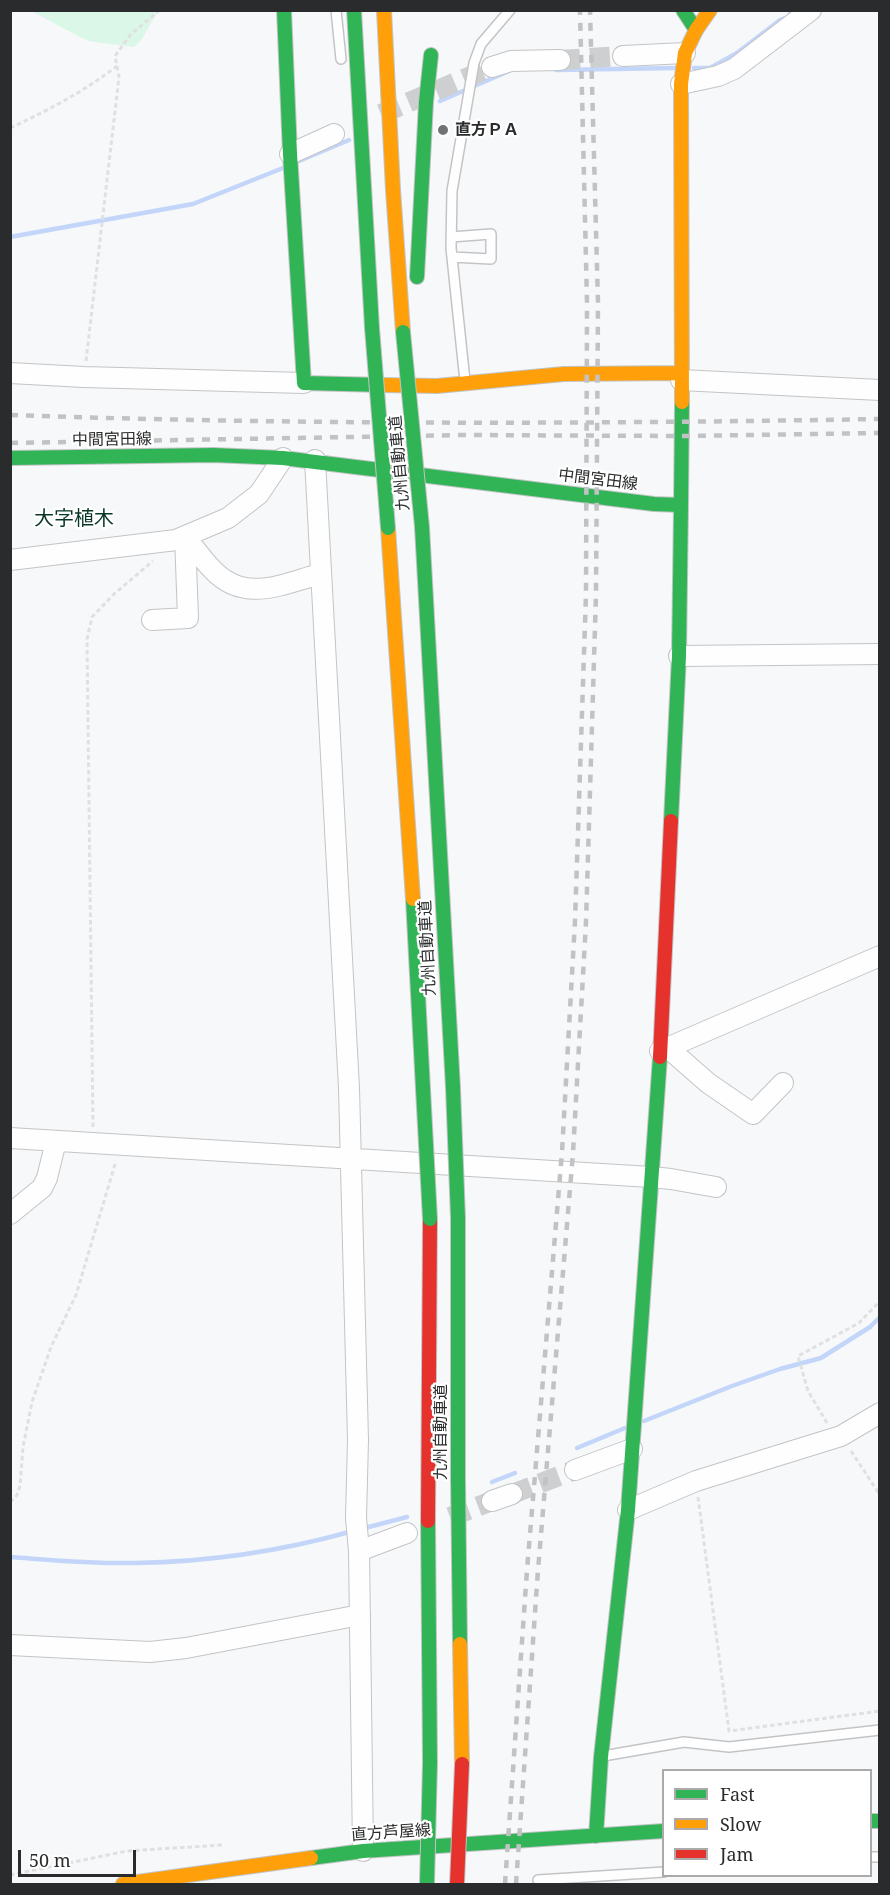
<!DOCTYPE html>
<html>
<head>
<meta charset="utf-8">
<style>
  body { margin:0 }
  #map { position:relative; width:890px; height:1895px; overflow:hidden; background:#f6f8fa; font-family:"Noto Serif",serif }
  canvas { display:block }
  .frame { position:absolute; inset:0; border:12px solid #2a2b2c; pointer-events:none }
  .legend { position:absolute; left:662px; top:1769px; width:210px; height:108px; box-sizing:border-box; background:#fff; border:2px solid #aaaaab; margin:0; padding:8px 10px; list-style:none; font-size:18px; color:#2a2b2c }
  .legend li { display:flex; align-items:center; gap:12px; height:30px }
  .legend b { width:30px; border:2px solid #aaaaab }
  .scale { position:absolute; left:18px; top:1850px; width:118px; height:27px; box-sizing:border-box; border:3px solid #2a2b2c; border-top:0; padding-left:8px; font-size:18px; line-height:21px; white-space:nowrap; color:#2a2b2c; -webkit-text-stroke:4px #fff; paint-order:stroke }
</style>
</head>
<body>
<div id="map">
<canvas width="890" height="1895"></canvas>
<div class="frame"></div>
<ul class="legend">
<li><b style="height:8px;background:#30b455"></b>Fast</li>
<li><b style="height:8px;background:#ff9f0a"></b>Slow</li>
<li><b style="height:8px;background:#e5322d"></b>Jam</li>
</ul>
<div class="scale">50 m</div>
</div>
<script>
const context = document.querySelector('canvas').getContext('2d');
context.lineJoin = 'round';
function fill(path, color) {
  context.fillStyle = color;
  context.fill(path, 'evenodd');
}
function stroke(path, color, width, dash) {
  context.strokeStyle = color;
  context.lineWidth = width;
  context.lineCap = dash ? 'butt' : 'round';
  context.setLineDash(dash || []);
  context.stroke(path);
}
function write(font, color, halo, rows, align = 'center') {
  context.font = font + ' "Noto Serif","Noto Sans JP",serif';
  context.lineWidth = 4.5;
  context.setLineDash([]);
  context.textBaseline = 'middle';
  context.strokeStyle = halo;
  context.fillStyle = color;
  for (const [text, x, y, turn = 0] of rows) {
    context.save();
    context.translate(x, y);
    context.rotate((+turn || 0) * Math.PI / 180);
    context.textAlign = isNaN(turn) ? turn : align;
    if (halo) context.strokeText(text, 0, 0);
    context.fillText(text, 0, 0);
    context.restore();
  }
}
fill(new Path2D(`
  M31,11L158,10V11L142,39L134,47L88,41Z`), '#daf7e7');
stroke(new Path2D(`
  M694,68H710L737,53L780,20L788,17L792,10
  M556,70L674,68
  M440,101L509,71
  M299,161L349,140
  M10,237L193,204L283,168
  M644,1421L732,1386L780,1369L821,1358L870,1327L880,1317
  M577,1448L625,1428
  M492,1482L515,1473
  M361,1529L407,1517
  M10,1557C52,1560 93,1564 135,1563C208,1562 282,1551 353,1531`), '#c3d6f9', 4.5);
stroke(new Path2D(`
  M560,60L623,56
  M381,114L492,67
  M512,1494L575,1470
  M450,1517L492,1501`), '#cdcfd1', 20, [20, 10]);
const lane = new Path2D(`
  M336,10L341,59
  M451,237L491,234V259L452,257
  M465,381L451,248L452,191L474,63L481,44L510,10
  M603,1756L684,1742L729,1747L880,1730
  M870,1857H880
  M538,1880L664,1872`);
const street = new Path2D(`
  M623,56L685,53
  M492,67L511,61L560,60
  M681,84L718,76L734,69L811,10
  M290,154L334,134
  M10,373L84,377L304,383
  M681,380L880,390
  M315,460L349,1088L358,1440L356,1518L359,1551L363,1851
  M185,536C194,547 202,559 212,569C244,604 282,584 320,574
  M10,560L176,540L228,518L259,494L283,458
  M152,620L188,618L185,536
  M679,656L880,654
  M668,1048L708,1083L753,1114L783,1083
  M660,1051L880,956
  M10,1138L651,1177L671,1179L716,1187
  M10,1214L42,1188L47,1178L56,1141
  M575,1470L632,1449
  M492,1501L512,1494
  M628,1510L696,1481L841,1436L880,1413
  M359,1551L407,1533
  M10,1645L150,1652L186,1648L360,1615`);
const fast = new Path2D(`
  M284,10L290,154L304,383L383,385
  M354,10L372,328
  M683,10L696,30
  M417,277L426,102L431,55
  M10,458L213,455L283,458L654,504L681,505L682,402
  M422,527L453,1088
  M671,821L679,656L681,505
  M413,899L423,1089
  M458,1218V1479L460,1644
  M428,1521L430,1763
  M870,1821H880
  M596,1836L601,1757L628,1510L660,1057
  M311,1858L363,1851L664,1831`);
const slow = new Path2D(`
  M384,10L393,190L403,332
  M383,385L437,386L564,374L681,373
  M682,402L681,84L685,53L696,30L710,10
  M388,528L413,899
  M460,1644L462,1764
  M123,1884L311,1858`);
const jam = new Path2D(`
  M660,1057L671,821
  M428,1521L430,1219`);
stroke(lane, '#c3c4c6', 12);
stroke(street, '#c3c4c6', 22);
stroke(fast, '#c3c4c6', 16);
stroke(slow, '#c3c4c6', 16);
stroke(jam, '#c3c4c6', 16);
stroke(new Path2D(`
  M10,128C49,110 83,92 117,66
  M86,361L119,77L115,56L131,34L160,10
  M93,1127L87,639L92,617L114,594L153,561
  M827,1423L808,1391L798,1356L859,1323L880,1301
  M851,1451L880,1495
  M698,1497L729,1731L880,1711
  M10,1502L17,1495L20,1486L23,1447L32,1402L51,1347L76,1295L116,1161
  M10,1875L127,1851L222,1845`), '#e0e0e0', 3, [4.5, 3]);
stroke(lane, '#fefefe', 9);
stroke(street, '#fefefe', 20);
stroke(fast, '#30b455', 14);
stroke(slow, '#ff9f0a', 14);
stroke(jam, '#e5322d', 14);
stroke(new Path2D(`
  M10,415C300,425 590,424 880,419
  M10,443L464,435L682,436L880,433
  M505,1884L527,1570L562,1152L575,921L586,594L587,303L580,10
  M516,1884L538,1570L573,1153L586,922L596,594L598,303L590,10`), '#c2c2c4', 4.5, [8, 8]);
const fastBridge = new Path2D(`
  M372,328L388,528
  M403,332L422,527
  M453,1088L458,1218
  M423,1089L430,1219
  M427,1884L430,1763`);
const jamBridge = new Path2D(`
  M457,1884L462,1764`);
stroke(fastBridge, '#c3c4c6', 16, []);
stroke(jamBridge, '#c3c4c6', 16, []);
stroke(fastBridge, '#30b455', 14);
stroke(jamBridge, '#e5322d', 14);
for (const [x, y, r, color] of [
  [443,130,6,"#717374"]
]) {
  const dot = new Path2D();
  dot.arc(x, y, r, 0, 2 * Math.PI);
  context.fillStyle = color;
  context.fill(dot);
  stroke(dot, '#fff', 2);
}
write('bold 16px', '#2a2b2c', '#fff', [
  ["直方ＰＡ",455,130]
], 'left');
write('16px', '#2a2b2c', '#fff', [
  ["中間宮田線",112,440,-1],
  ["九州自動車道",400,463,-95],
  ["中間宮田線",598,480,7],
  ["九州自動車道",428,948,-93],
  ["九州自動車道",441,1432,-90],
  ["直方芦屋線",391,1833,-4]
]);
write('20px', '#073624', '#fff', [
  ["大字植木",74,519]
]);
</script>
</body>
</html>
